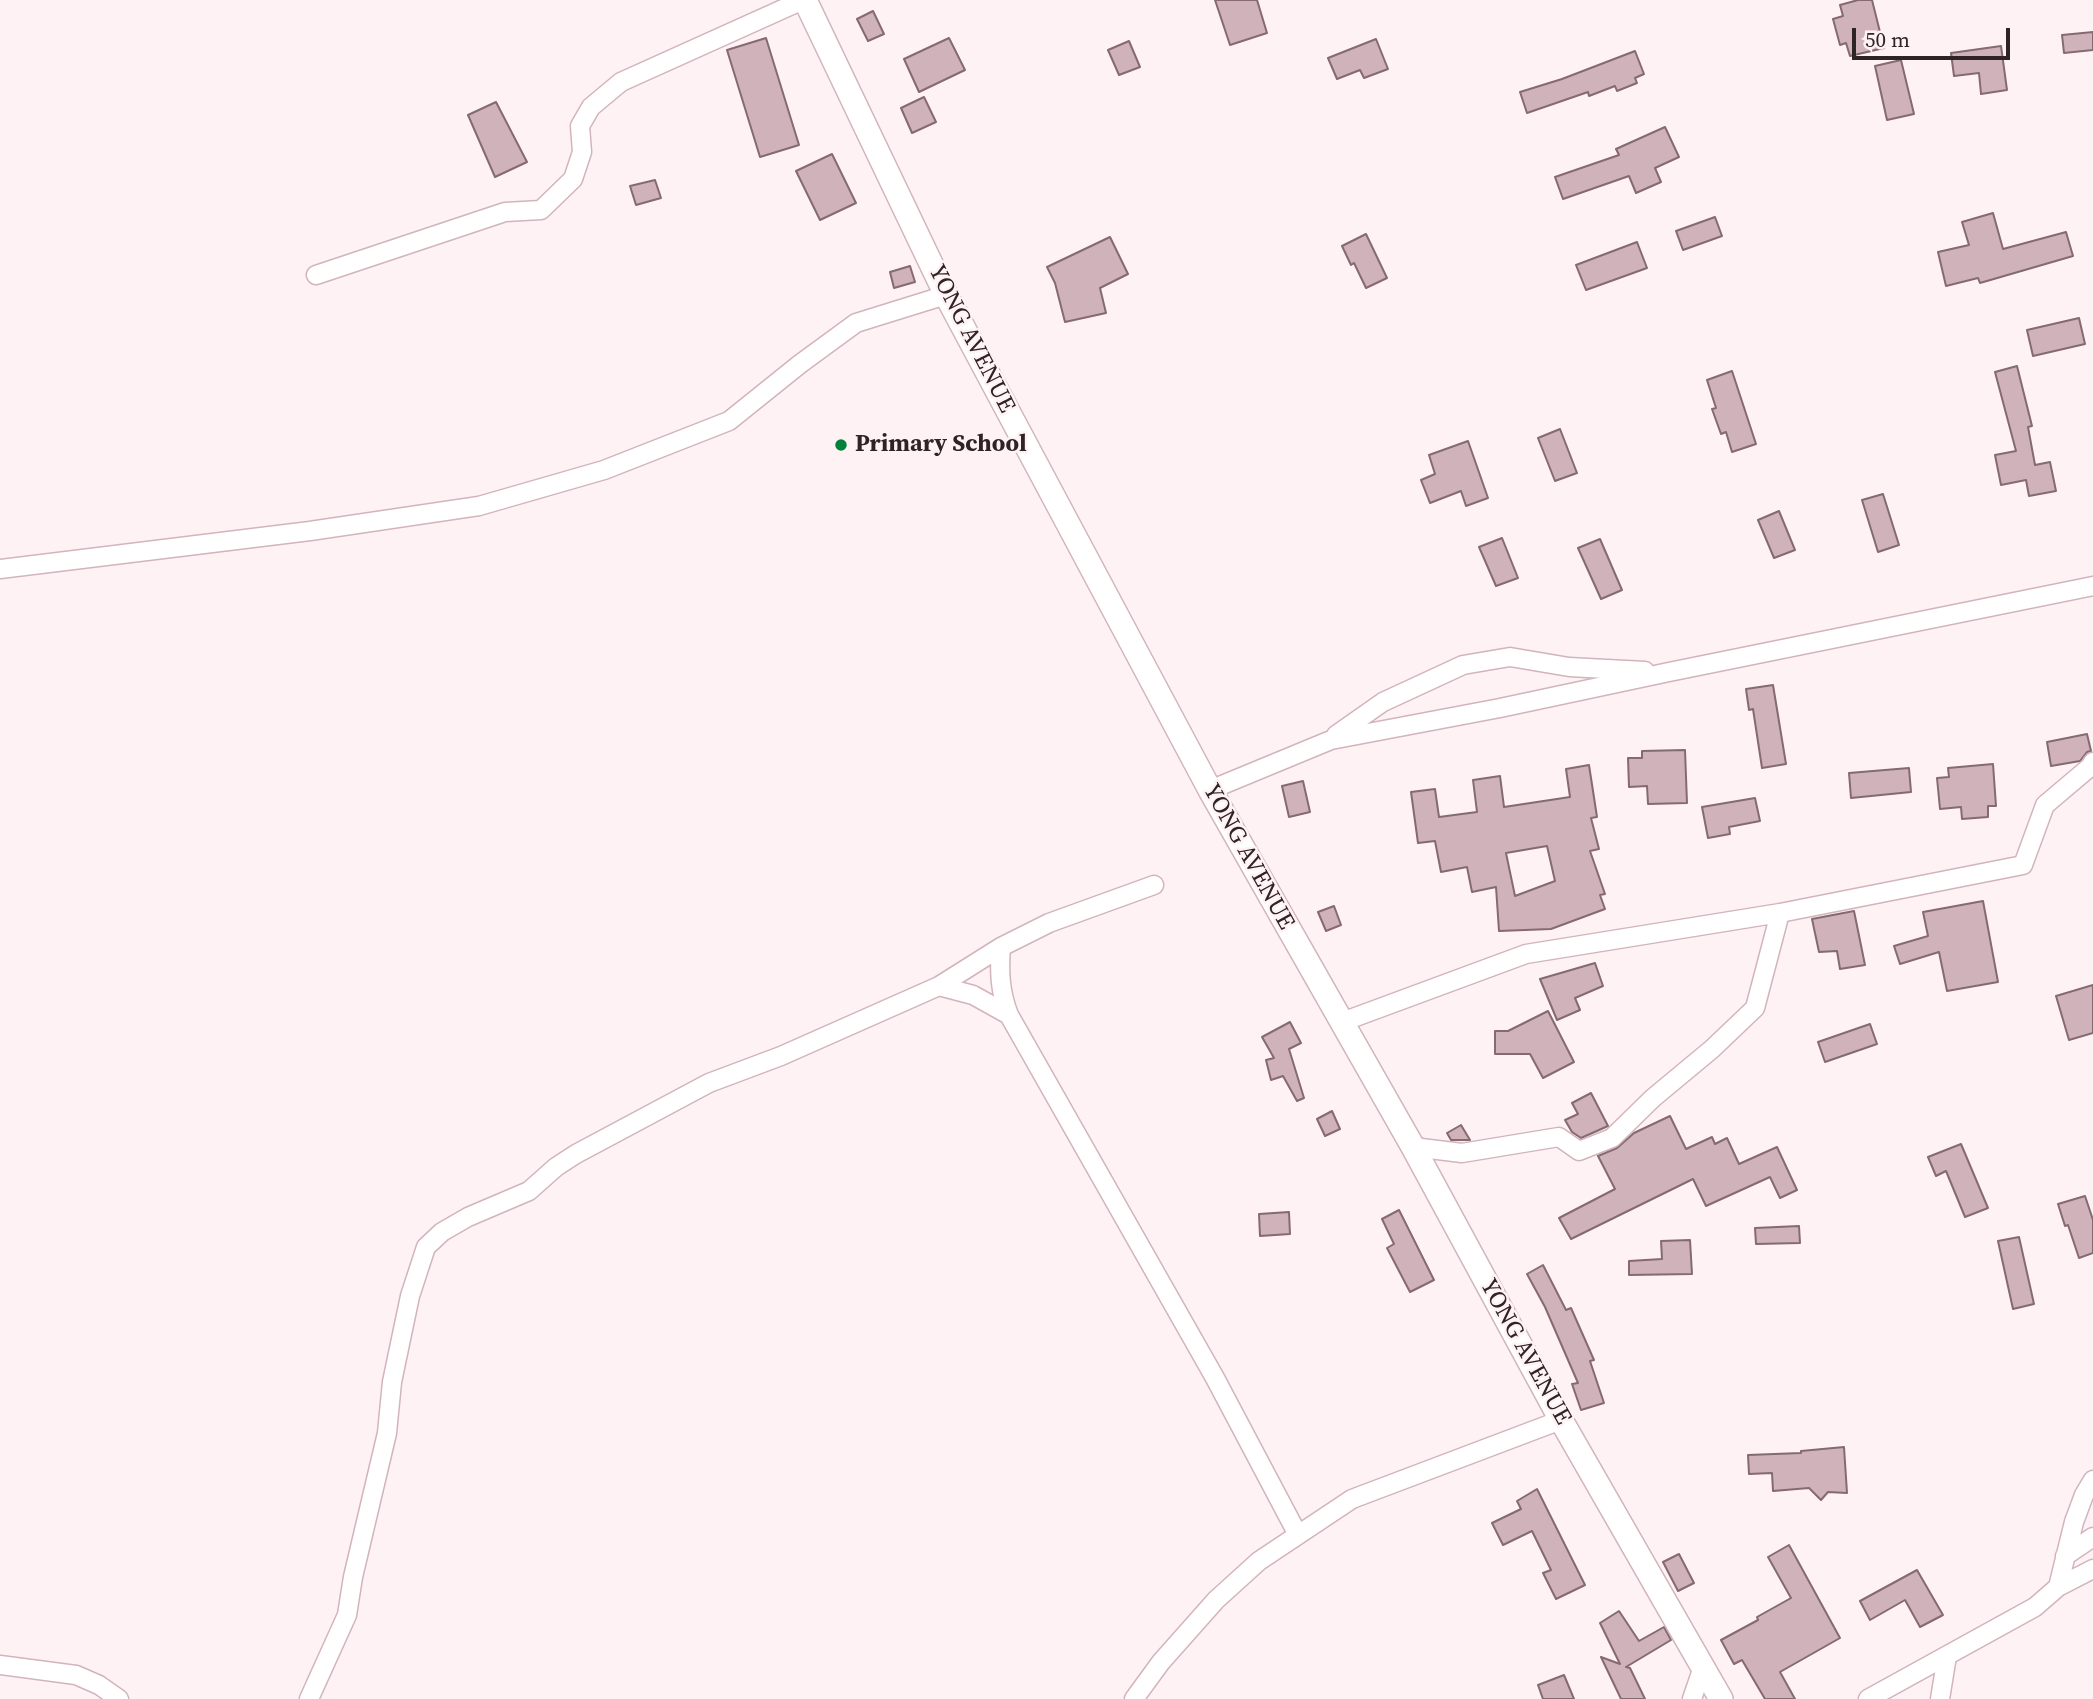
<!DOCTYPE html>
<html>
<head>
<meta charset="utf-8">
<style>
  body { margin:0 }
  #map { position:relative; width:2093px; height:1699px; overflow:hidden; background:#fff2f5; font-family:"Source Serif 4",serif }
  canvas { display:block }
  .scale { position:absolute; left:1852px; top:28px; width:158px; height:32px; box-sizing:border-box; border:4px solid #2e2326; border-top:0; padding-left:9px; font-size:21px; line-height:24px; white-space:nowrap; color:#2e2326; -webkit-text-stroke:5px #fff2f5; paint-order:stroke }
</style>
</head>
<body>
<div id="map">
<canvas width="2093" height="1699"></canvas>
<div class="scale">50 m</div>
</div>
<script>
const context = document.querySelector('canvas').getContext('2d');
context.lineJoin = 'round';
function fill(path, color) {
  context.fillStyle = color;
  context.fill(path, 'evenodd');
}
function stroke(path, color, width, dash) {
  context.strokeStyle = color;
  context.lineWidth = width;
  context.lineCap = dash ? 'butt' : 'round';
  context.setLineDash(dash || []);
  context.stroke(path);
}
function write(font, color, halo, rows, align = 'center') {
  context.font = font + ' "Source Serif 4",serif';
  context.lineWidth = 5;
  context.setLineDash([]);
  context.textBaseline = 'middle';
  context.strokeStyle = halo;
  context.fillStyle = color;
  for (const [text, x, y, turn = 0] of rows) {
    context.save();
    context.translate(x, y);
    context.rotate((+turn || 0) * Math.PI / 180);
    context.textAlign = isNaN(turn) ? turn : align;
    if (halo) context.strokeText(text, 0, 0);
    context.fillText(text, 0, 0);
    context.restore();
  }
}
const building = new Path2D(`
  M1215,0H1257L1267,33L1230,45Z
  M1858,0H1872L1884,48L1850,56L1846,43L1840,45L1833,19L1843,16L1840,5Z
  M873,11L884,34L868,41L857,19Z
  M2093,32V50L2064,53L2062,35Z
  M766,38L799,145L760,157L727,50Z
  M949,38L965,70L919,92L904,59Z
  M1376,39L1388,69L1364,78L1360,70L1337,79L1328,58Z
  M1129,41L1140,67L1119,75L1108,50Z
  M2001,46L2007,90L1981,94L1979,73L1954,76L1951,53Z
  M1635,51L1644,74L1635,78L1637,83L1617,91L1615,86L1589,96L1588,92L1527,113L1520,92L1562,79Z
  M1901,60L1914,114L1887,120L1875,66Z
  M924,97L936,122L912,133L901,108Z
  M496,102L527,162L495,177L468,115Z
  M1665,127L1679,157L1655,168L1661,182L1636,193L1629,176L1563,199L1555,177L1619,155L1616,149Z
  M832,154L856,203L820,220L796,171Z
  M655,180L661,198L636,205L630,186Z
  M1993,213L2003,249L2066,232L2073,256L1980,283L1978,278L1946,286L1938,252L1969,245L1962,222Z
  M1715,217L1722,236L1683,250L1676,231Z
  M1366,234L1387,278L1366,288L1354,263L1351,265L1342,246Z
  M1110,237L1128,274L1100,288L1106,313L1065,322L1055,283L1047,267Z
  M1637,242L1647,268L1586,290L1576,265Z
  M910,266L915,282L894,288L890,272Z
  M2079,318L2085,344L2033,356L2027,330Z
  M2017,366L2032,426L2028,427L2035,465L2050,462L2056,491L2029,496L2026,480L2001,485L1995,455L2016,451L1995,372Z
  M1732,371L1756,444L1732,452L1726,432L1721,434L1712,409L1716,408L1707,380Z
  M1560,429L1577,473L1555,481L1538,438Z
  M1468,441L1488,498L1466,506L1461,491L1430,503L1421,480L1435,474L1429,455Z
  M1883,494L1899,545L1878,552L1862,500Z
  M1779,511L1795,550L1774,558L1758,520Z
  M1502,538L1518,578L1496,586L1479,547Z
  M1600,539L1622,590L1601,599L1578,548Z
  M1773,685L1786,764L1762,768L1753,709L1749,710L1746,689Z
  M2087,734L2091,751L2087,752L2080,761L2051,766L2047,742Z
  M1685,750L1687,803L1648,804L1647,786L1629,787L1628,758H1642V751Z
  M1993,764L1996,806H1988V817L1962,819L1961,807L1940,809L1937,778L1949,777L1948,768Z
  M1589,765L1597,817L1591,818L1599,849L1590,851L1605,894L1600,895L1605,909L1551,929L1499,931L1496,887L1472,892L1467,867L1441,872L1435,841L1418,843L1411,792L1435,789L1439,817L1477,812L1473,780L1500,776L1504,807L1570,797L1566,769ZM1547,846L1555,881L1515,896L1506,853Z
  M1909,768L1911,792L1851,798L1849,773Z
  M1303,781L1310,812L1289,817L1282,786Z
  M1755,798L1760,821L1729,827L1730,834L1708,838L1702,807Z
  M1983,901L1998,982L1947,991L1939,952L1900,964L1894,946L1928,936L1923,912Z
  M1334,906L1341,925L1326,931L1318,912Z
  M1854,911L1865,965L1840,969L1837,951L1819,952L1812,919Z
  M1595,963L1603,986L1575,998L1580,1010L1557,1020L1540,979Z
  M2093,985V1033L2069,1040L2056,996Z
  M1548,1011L1574,1062L1543,1078L1530,1054H1495V1031H1508Z
  M1290,1022L1301,1043L1289,1049L1304,1098L1297,1101L1283,1076L1271,1080L1266,1060L1274,1058L1262,1037Z
  M1870,1024L1877,1044L1825,1062L1818,1042Z
  M1591,1093L1608,1126L1581,1138L1572,1132L1565,1120L1578,1114L1572,1103Z
  M1332,1111L1340,1129L1325,1136L1317,1119Z
  M1670,1116L1686,1149L1712,1137L1715,1144L1727,1138L1739,1164L1777,1147L1797,1190L1780,1198L1770,1177L1706,1206L1693,1179L1571,1239L1559,1218L1615,1189L1598,1156L1617,1148L1634,1133Z
  M1461,1125L1470,1140H1451L1447,1133Z
  M1961,1144L1988,1208L1965,1217L1946,1171L1936,1176L1928,1157Z
  M2085,1196L2093,1220V1253L2079,1258L2068,1225L2065,1226L2058,1204Z
  M1399,1210L1434,1280L1410,1292L1387,1248L1394,1244L1382,1219Z
  M1289,1212L1290,1234L1260,1236L1259,1214Z
  M1799,1226L1800,1243L1756,1244L1755,1228Z
  M2019,1237L2034,1304L2013,1309L1998,1241Z
  M1690,1240L1692,1274L1629,1275V1261L1662,1259L1661,1241Z
  M1543,1265L1566,1310L1571,1308L1594,1360L1590,1361L1604,1403L1581,1410L1572,1384L1578,1383L1545,1307L1527,1274Z
  M1844,1447L1847,1493L1828,1492L1821,1500L1809,1488L1773,1491L1772,1473L1749,1474L1748,1455L1801,1453V1451Z
  M1537,1489L1585,1585L1556,1599L1543,1573L1551,1570L1532,1531L1503,1545L1492,1523L1521,1509L1517,1501Z
  M1789,1545L1840,1638L1780,1672L1795,1699H1765L1742,1660L1734,1664L1721,1640L1758,1620L1757,1617L1791,1598L1768,1557Z
  M1679,1554L1694,1583L1678,1591L1663,1562Z
  M1917,1570L1943,1615L1920,1627L1905,1600L1870,1620L1860,1601Z
  M1619,1611L1639,1641L1664,1627L1671,1640L1626,1667L1630,1668L1645,1699H1621L1601,1657L1620,1664L1600,1623Z
  M1564,1675L1574,1699H1543L1538,1685Z`);
fill(building, '#cfb2ba');
stroke(building, '#856a71', 2);
const minor = new Path2D(`
  M316,275L505,212L541,210L573,179L582,152L580,126L591,107L621,82L803,0
  M0,569L310,531L479,506L604,470L729,421L800,364L856,323L946,295
  M1336,735L1383,702L1463,665L1510,657L1569,667L1645,671
  M1210,790L1331,740L1500,708L1669,672L2093,586
  M1001,947C999,972 1000,992 1009,1015L1215,1378L1298,1535
  M939,986L973,995L1009,1015
  M1342,1022L1526,954L1780,913L2023,865L2045,805L2090,767L2093,762
  M1413,1147L1462,1153L1559,1137L1579,1151L1612,1138L1653,1098L1712,1049L1755,1008L1780,913
  M2065,1556L2093,1537
  M2058,1587L2093,1569
  M0,1665L76,1675L99,1685L119,1699
  M309,1699L347,1615L353,1577L387,1433L392,1382L410,1296L426,1247L442,1232L468,1217L529,1191L556,1167L576,1154L709,1083L781,1056L939,986L1001,947L1049,923L1154,885
  M1134,1699L1161,1662L1216,1600L1259,1561L1352,1499L1561,1420
  M1692,1699L1703,1667
  M1868,1699L2035,1607L2058,1587L2074,1522L2084,1495L2093,1480
  M1940,1699L1947,1656`);
const tertiary = new Path2D(`
  M805,0L946,295L1210,790L1413,1147L1561,1420L1721,1699`);
stroke(minor, '#d2b4bc', 21);
stroke(tertiary, '#d2b4bc', 26);
stroke(minor, '#fff', 18);
stroke(tertiary, '#fff', 23);
for (const [x, y, r, color] of [
  [841,445,7,"#03813a"]
]) {
  const dot = new Path2D();
  dot.arc(x, y, r, 0, 2 * Math.PI);
  context.fillStyle = color;
  context.fill(dot);
  stroke(dot, '#fff2f5', 2.5);
}
write('24px', '#2e2326', '#fff2f5', [
  ["YONG AVENUE",971,339,63],
  ["YONG AVENUE",1248,857,61],
  ["YONG AVENUE",1525,1352,61]
]);
write('bold 24px', '#2e2326', '#fff2f5', [
  ["Primary School",855,445]
], 'left');
</script>
</body>
</html>
